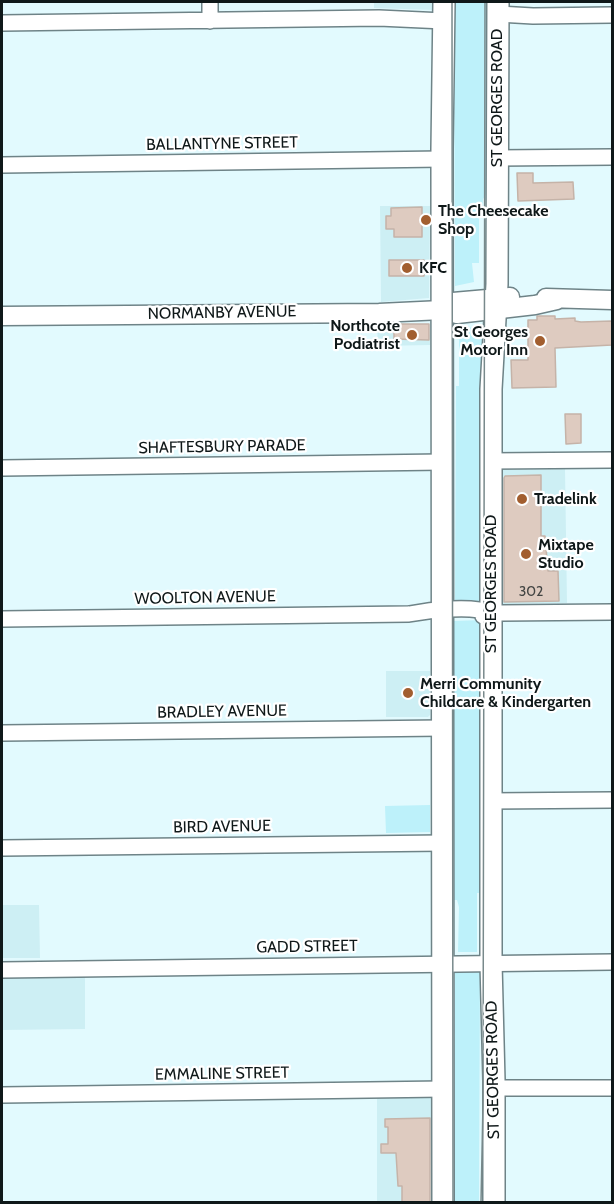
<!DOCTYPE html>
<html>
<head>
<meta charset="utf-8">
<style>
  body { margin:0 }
  #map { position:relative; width:614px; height:1204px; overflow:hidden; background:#e2fafe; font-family:Cabin,sans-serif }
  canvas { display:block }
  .frame { position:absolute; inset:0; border:3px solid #0f1819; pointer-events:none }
</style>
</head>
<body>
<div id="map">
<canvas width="614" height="1204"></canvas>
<div class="frame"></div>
</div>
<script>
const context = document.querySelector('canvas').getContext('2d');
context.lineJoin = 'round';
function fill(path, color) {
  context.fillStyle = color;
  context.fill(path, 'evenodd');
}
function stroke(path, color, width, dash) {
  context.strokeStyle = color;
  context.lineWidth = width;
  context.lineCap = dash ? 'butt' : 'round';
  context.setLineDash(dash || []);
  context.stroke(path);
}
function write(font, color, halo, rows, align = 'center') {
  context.font = font + ' Cabin,sans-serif';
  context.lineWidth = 4.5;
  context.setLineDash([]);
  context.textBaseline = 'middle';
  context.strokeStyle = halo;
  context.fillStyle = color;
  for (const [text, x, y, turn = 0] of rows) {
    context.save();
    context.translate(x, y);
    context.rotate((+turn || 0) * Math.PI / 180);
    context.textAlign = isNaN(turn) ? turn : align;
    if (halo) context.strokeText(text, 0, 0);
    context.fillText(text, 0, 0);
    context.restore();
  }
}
fill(new Path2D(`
  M374,2H435V10L374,8Z
  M380,206H430L429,298L381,302Z
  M377,324H429L430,345L378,346Z
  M565,469L567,603L502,604L501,470Z
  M386,671H430V715L428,717H386Z
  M2,905H39L40,958H2Z
  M85,976V1029L2,1030V977Z
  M435,1095L433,1202H377V1096Z`), '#cdeff4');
fill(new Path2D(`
  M454,2H493L489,190L483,199L482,214L479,215V263H472L474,282L455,286Z
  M483,326L482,607H455L456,386H459V340L456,339L455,329Z
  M482,620L481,893H477V952H458L459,907L457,900H454L453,621Z
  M430,805V832L386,833L385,806Z
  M480,970L479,1202H455V971Z`), '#bdf1fa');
const building = new Path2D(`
  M517,173H533V183L573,182L574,199L518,201Z
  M422,207V237H394V229H386V216H391V208Z
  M389,260H424V276H389Z
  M537,316H555V319L575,318V321L581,322L612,321V345L555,348L556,387L512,388L511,360H528V320H537Z
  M388,324H429V340L394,339V332H388Z
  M565,414H581V443L566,444Z
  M541,475V536H545L548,571H558L559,601L504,602V478L505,476Z
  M430,1118V1203H402V1186H398L396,1153H381V1144H388V1127H385V1119Z`);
fill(building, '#decbc0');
stroke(building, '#c5b3a8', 1.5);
const minor = new Path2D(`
  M210,2V21
  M498,14L533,16L612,15
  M2,23L379,18L444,21
  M497,158L612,157
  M2,165L442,159
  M491,461L612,460
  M2,468L442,462
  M483,616L491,613H501L612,612
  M2,619L409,614C430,610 472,605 491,613
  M2,733L443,728
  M491,801L612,800
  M2,848L443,843
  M2,970L612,962
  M494,1088H612
  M2,1095L443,1089`);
const major = new Path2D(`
  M546,298L612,300
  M442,310L453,302L510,297
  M2,316L379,313L442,310L457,314L535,305L557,300`);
const highway = new Path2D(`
  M443,1202L442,149L444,2
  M494,1202V1081L491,963V389L497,284L498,2`);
stroke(minor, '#6e8387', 18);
stroke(major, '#6e8387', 21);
stroke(highway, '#6e8387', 24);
stroke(minor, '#fff', 15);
stroke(major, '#fff', 18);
stroke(highway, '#fff', 21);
stroke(new Path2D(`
  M452,2L453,1202
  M481,1202L483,1104L485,2`), '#78898b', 1.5);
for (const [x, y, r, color] of [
  [426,220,6,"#a25e2f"],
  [407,268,6,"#a25e2f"],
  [412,335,6,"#a25e2f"],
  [540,341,6,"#a25e2f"],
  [522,499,6,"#a25e2f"],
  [526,554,6,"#a25e2f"],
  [408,693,6,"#a25e2f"]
]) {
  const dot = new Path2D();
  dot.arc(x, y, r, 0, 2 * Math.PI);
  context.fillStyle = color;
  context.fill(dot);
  stroke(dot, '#fff', 2);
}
write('14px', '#434543', null, [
  ["302",531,592]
]);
write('16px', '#0f1819', '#fff', [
  ["ST GEORGES ROAD",497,98,-90],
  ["BALLANTYNE STREET",222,144,-1],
  ["NORMANBY AVENUE",222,313,-1],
  ["SHAFTESBURY PARADE",222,447,-1],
  ["ST GEORGES ROAD",491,584,-90],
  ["WOOLTON AVENUE",205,598,-1],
  ["BRADLEY AVENUE",222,712,-1],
  ["BIRD AVENUE",222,827,-1],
  ["GADD STREET",307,947,-1],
  ["ST GEORGES ROAD",493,1070,-91],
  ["EMMALINE STREET",222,1074,-1]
]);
write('bold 16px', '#0f1819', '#fff', [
  ["The Cheesecake",438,211],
  ["Shop",438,229],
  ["KFC",419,268],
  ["Northcote",400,326,"right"],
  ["Podiatrist",400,344,"right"],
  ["St Georges",528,332,"right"],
  ["Motor Inn",528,350,"right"],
  ["Tradelink",534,499],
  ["Mixtape",538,545],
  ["Studio",538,563],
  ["Merri Community",420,684],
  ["Childcare & Kindergarten",420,702]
], 'left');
</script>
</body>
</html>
